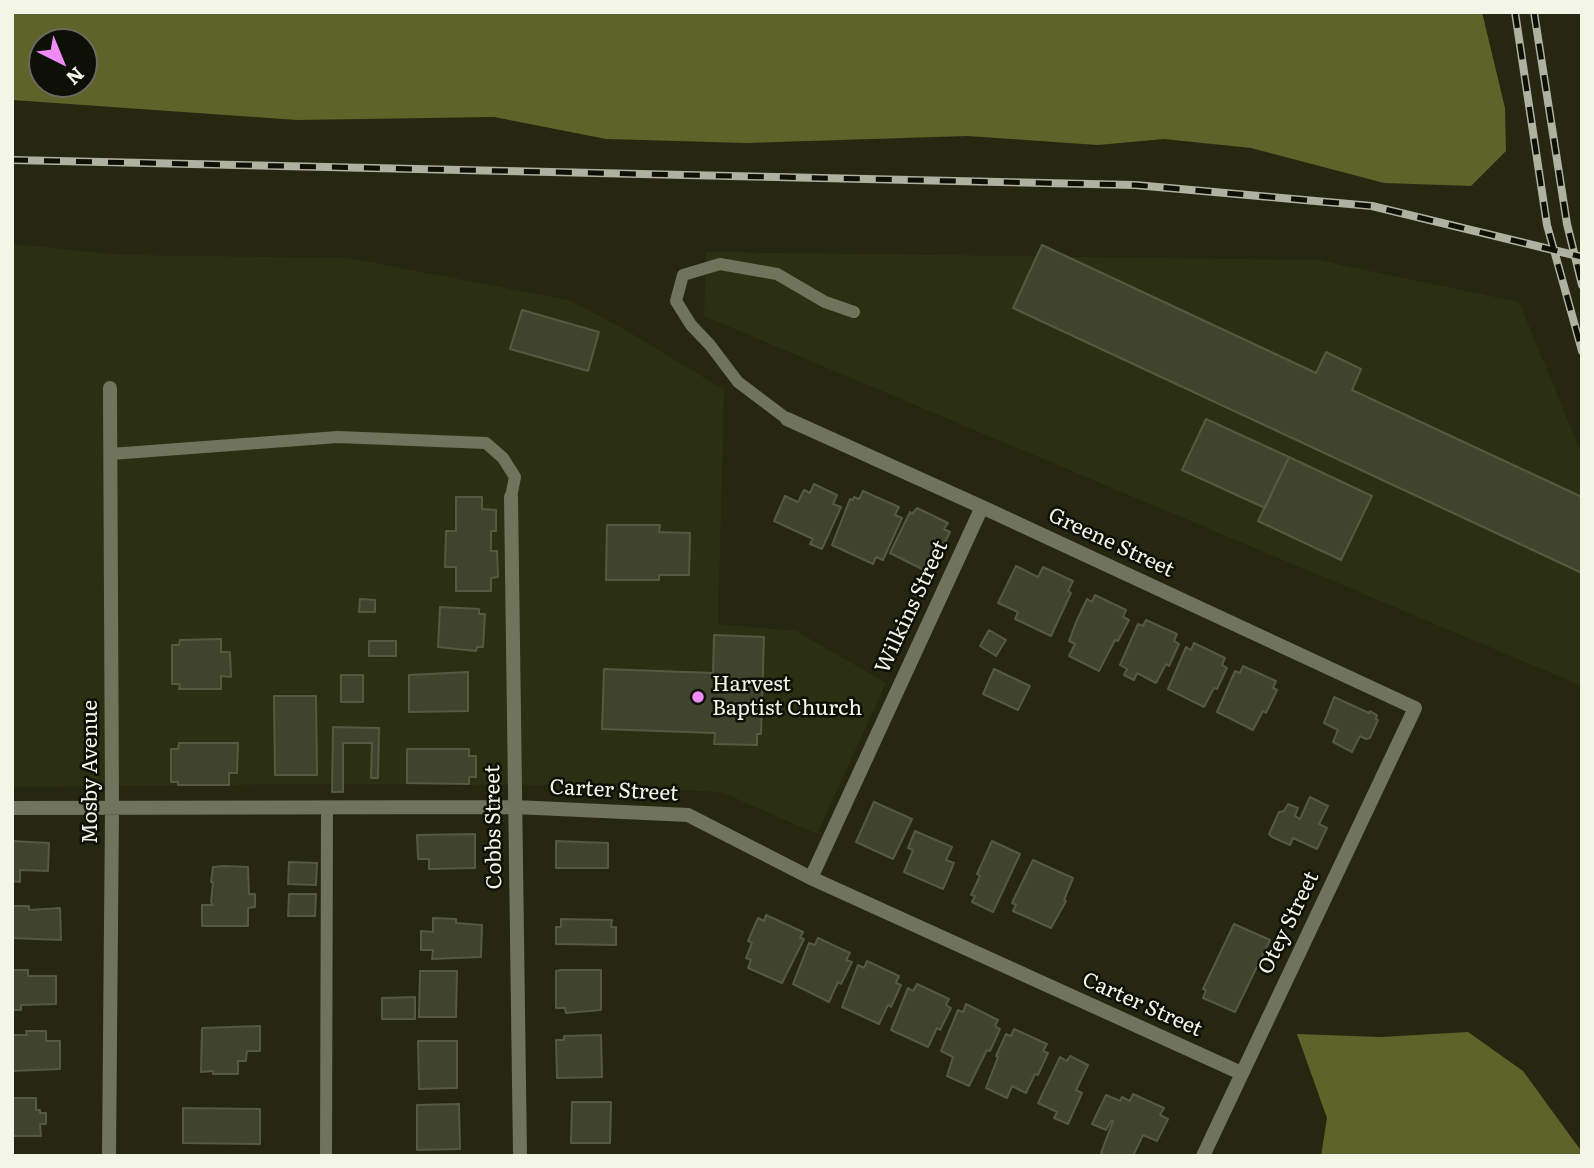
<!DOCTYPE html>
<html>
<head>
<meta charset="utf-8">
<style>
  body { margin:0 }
  #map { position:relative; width:1594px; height:1168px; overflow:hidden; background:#252711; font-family:Literata,serif }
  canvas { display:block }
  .frame { position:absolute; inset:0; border:14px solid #f3f5e7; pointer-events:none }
  .north { position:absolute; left:28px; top:28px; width:70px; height:70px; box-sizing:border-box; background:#0e0f06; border:2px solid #6a6b60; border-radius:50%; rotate:137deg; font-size:19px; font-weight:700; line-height:28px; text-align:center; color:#f3f5e7 }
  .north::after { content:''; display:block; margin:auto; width:24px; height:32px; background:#ef8bf7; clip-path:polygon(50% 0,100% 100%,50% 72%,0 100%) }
</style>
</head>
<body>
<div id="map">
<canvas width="1594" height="1168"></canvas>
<div class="frame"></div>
<div class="north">N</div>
</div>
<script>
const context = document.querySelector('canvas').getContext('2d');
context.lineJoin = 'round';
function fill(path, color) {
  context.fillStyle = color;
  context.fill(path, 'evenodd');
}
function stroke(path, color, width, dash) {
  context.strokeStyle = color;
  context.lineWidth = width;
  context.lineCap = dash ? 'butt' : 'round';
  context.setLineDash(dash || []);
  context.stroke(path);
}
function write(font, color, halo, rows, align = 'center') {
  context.font = font + ' Literata,serif';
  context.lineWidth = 5;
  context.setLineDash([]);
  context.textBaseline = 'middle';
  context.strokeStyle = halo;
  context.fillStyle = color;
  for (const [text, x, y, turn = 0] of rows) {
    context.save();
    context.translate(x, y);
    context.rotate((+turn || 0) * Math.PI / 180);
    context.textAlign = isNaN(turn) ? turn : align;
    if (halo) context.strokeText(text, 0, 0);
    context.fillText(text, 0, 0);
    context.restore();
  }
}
fill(new Path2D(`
  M12,244L120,255L348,258L568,300L624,329L724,390L718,624L796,631L886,683L817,834L721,792L552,785L306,784L12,787Z
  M706,252L1317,260L1519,302L1582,455V686L704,316Z`), '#2c3012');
fill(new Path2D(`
  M12,12H1482L1505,108L1506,151L1471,186L1384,183L1251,148L1164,139L1098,145L967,136L746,143L606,139L494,117L297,120L12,100ZM42,42H84V84H42Z
  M1468,1032L1523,1071L1582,1152V1156H1321L1327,1118L1297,1034L1381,1037Z`), '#5d6329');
const building = new Path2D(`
  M1042,245L1316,373L1326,352L1361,369L1352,390L1582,497V573L1013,308Z
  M522,310L599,332L588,371L510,349Z
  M1206,419L1289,457L1265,508L1182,470Z
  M1289,457L1372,496L1341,560L1258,521Z
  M814,484L837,495L833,504L841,507L822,549L810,544L813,539L774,521L785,496L798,502L804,490L810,493Z
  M863,491L899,507L895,515L902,518L883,560L876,557L873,564L832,545L850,499L853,500L854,497L859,499Z
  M456,497H482V509L496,510V531H491V551H497L498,577L491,578V591H456V567H445L446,531H456Z
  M917,508L948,523L944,529L950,532L939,554L936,552L926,571L890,553L910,512L912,514Z
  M607,525H660L659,532L690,533L689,575H659V580H606Z
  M1016,566L1038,577L1043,567L1073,581L1068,591L1071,593L1051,636L1015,619L1018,612L998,603Z
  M1095,595L1126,610L1123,617L1129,620L1118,641L1115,640L1099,671L1069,656L1075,644L1069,641L1076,622L1087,599L1092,602Z
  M360,599L375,600V612H359Z
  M440,607L479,609V614H485L483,647H477L476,651L438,647Z
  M1146,620L1177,634L1174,641L1179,644L1169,666L1166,664L1156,683L1137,673L1134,680L1124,675L1127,669L1120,665L1138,624L1143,626Z
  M989,630L1006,640L996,656L980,646Z
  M714,635L764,637L761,734H757V745L714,744L715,733L602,729L604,669L713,673Z
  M221,639V652H230L231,677L221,676V689H179L180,684H172V645H179L180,640Z
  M369,641H396V656H369Z
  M1194,643L1225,658L1222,665L1227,668L1217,689L1214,688L1204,707L1168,689L1186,647L1191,650Z
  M1243,666L1276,681L1273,688L1277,690L1266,713L1263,711L1253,730L1217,712L1235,671L1240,673Z
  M994,669L1030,686L1018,710L983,694Z
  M468,672V711L409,712V675Z
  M341,675H363V702H341Z
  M274,696H316L317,775H275Z
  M1334,697L1369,713L1370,711L1377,715L1376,719L1378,720L1370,738L1366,739L1360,736L1352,752L1333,742L1338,730L1324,723Z
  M333,727L379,728L378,778H371L372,743H343V792H332Z
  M179,743H238L237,773H229V785H178V782H171V749H178Z
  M407,749H469V756H476V777H469V784L407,783Z
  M1310,797L1328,806L1319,824L1327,828L1317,849L1293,838L1290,845L1272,837L1269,834L1279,812L1284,811L1288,804L1298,808L1295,816L1300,819Z
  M874,802L912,819L893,859L856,842Z
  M915,831L952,847L946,860L954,863L943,889L904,872L913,850L908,848Z
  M475,834V868L429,869V859H418L417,835Z
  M12,841L49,843L48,871L20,870V882L12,881Z
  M556,841L608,843V868H556Z
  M992,841L1020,854L993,912L972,902L975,896L971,895L980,876L977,874Z
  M1033,860L1073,878L1064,900L1066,901L1051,928L1013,911L1016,905L1012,903Z
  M289,862L317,863L316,885L288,884Z
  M224,866L248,867L249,894H255V907L248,908V926H202V905H213L211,902L213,882H211L213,867Z
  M289,894H316L315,916H288Z
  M12,906H29V910L60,908L61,940L12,938Z
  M766,915L803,932L800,938L804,939L782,983L748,968L751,960L746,958L752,943L748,941L758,918L764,921Z
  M433,918L456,919V923L482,925L481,957L432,959L433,950H421V931L433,932Z
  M561,919L612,920L611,927H616V945L556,944V927H561Z
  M1234,924L1270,940L1235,1012L1203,998L1206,990L1203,989Z
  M818,938L850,953L846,960L852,962L841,984L838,982L829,1002L793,984L809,943L815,945Z
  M867,961L899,976L896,983L901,985L891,1007L888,1005L879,1024L842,1007L858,965L864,968Z
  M12,970H28V976H56V1004L21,1005V1010H13Z
  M561,970H601V1010L566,1013L565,1008H556V971Z
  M420,971H457L456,1017H419Z
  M917,984L949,999L946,1005L951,1008L940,1030L937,1028L928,1047L891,1030L908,988L913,991Z
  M415,997V1019H382V998Z
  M966,1004L998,1020L995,1026L1000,1029L990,1051L987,1050L969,1086L947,1076L953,1057L941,1051L958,1010L963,1012Z
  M260,1026V1051H247L246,1061H238V1074H213V1071L201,1072L202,1028Z
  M1014,1029L1047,1044L1043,1051L1048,1053L1038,1075L1035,1074L1026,1093L1012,1086L1007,1098L986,1088L998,1057L996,1056L1006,1034L1011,1036Z
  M26,1031H46V1041H60V1069L12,1071V1035H27Z
  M601,1035L602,1077L557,1078L556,1040H564V1036Z
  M418,1041H457V1088L419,1089Z
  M1070,1056L1088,1065L1076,1090L1082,1093L1068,1124L1054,1118L1057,1112L1038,1103L1060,1057L1067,1061Z
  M1133,1094L1164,1108L1160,1115L1168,1119L1157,1141L1143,1135L1133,1156H1107L1101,1153L1113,1121H1111L1106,1130L1092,1124L1106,1095L1120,1101L1122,1097L1130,1101Z
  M12,1098H36V1110H40V1113H46V1124H40L41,1136H12Z
  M572,1102H611L610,1143H571Z
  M459,1104L460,1149L417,1150V1105Z
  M183,1108L260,1109V1144L183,1143Z`);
fill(building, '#41442d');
stroke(building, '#565941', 2);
stroke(new Path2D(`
  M787,419L738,382L710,345L691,325L676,301L683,275L720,264L777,274L825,302L854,312
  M111,454L338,437L486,443L503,458L515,477L511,497
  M326,1156L327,808`), '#71745c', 12);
stroke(new Path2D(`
  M787,419L982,507L1415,708L1203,1156
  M511,497L520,1156
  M12,808L515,807L688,815L811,878L1241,1073
  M811,878L982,507
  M109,1156L112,809L110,388`), '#71745c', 14);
const rail = new Path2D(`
  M1515,12L1547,225L1582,351
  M1534,12L1567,224L1582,285
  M12,160L1135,185L1372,206L1582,257`);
stroke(rail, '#b0b2a1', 8);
stroke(rail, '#0e0f06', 5, [16]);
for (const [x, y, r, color] of [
  [698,697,7,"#ef8bf7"]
]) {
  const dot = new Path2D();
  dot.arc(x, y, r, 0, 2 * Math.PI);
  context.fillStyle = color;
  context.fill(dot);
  stroke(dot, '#0e0f06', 2.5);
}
write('21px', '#f3f5e7', '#0e0f06', [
  ["Greene Street",1111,543,25],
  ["Wilkins Street",912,607,-65],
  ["Mosby Avenue",91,772,-90],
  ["Carter Street",614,791,3],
  ["Cobbs Street",494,827,-91],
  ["Otey Street",1289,923,-64],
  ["Carter Street",1142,1005,24]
]);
write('21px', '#f3f5e7', '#0e0f06', [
  ["Harvest",712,685],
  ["Baptist Church",712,709]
], 'left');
</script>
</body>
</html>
